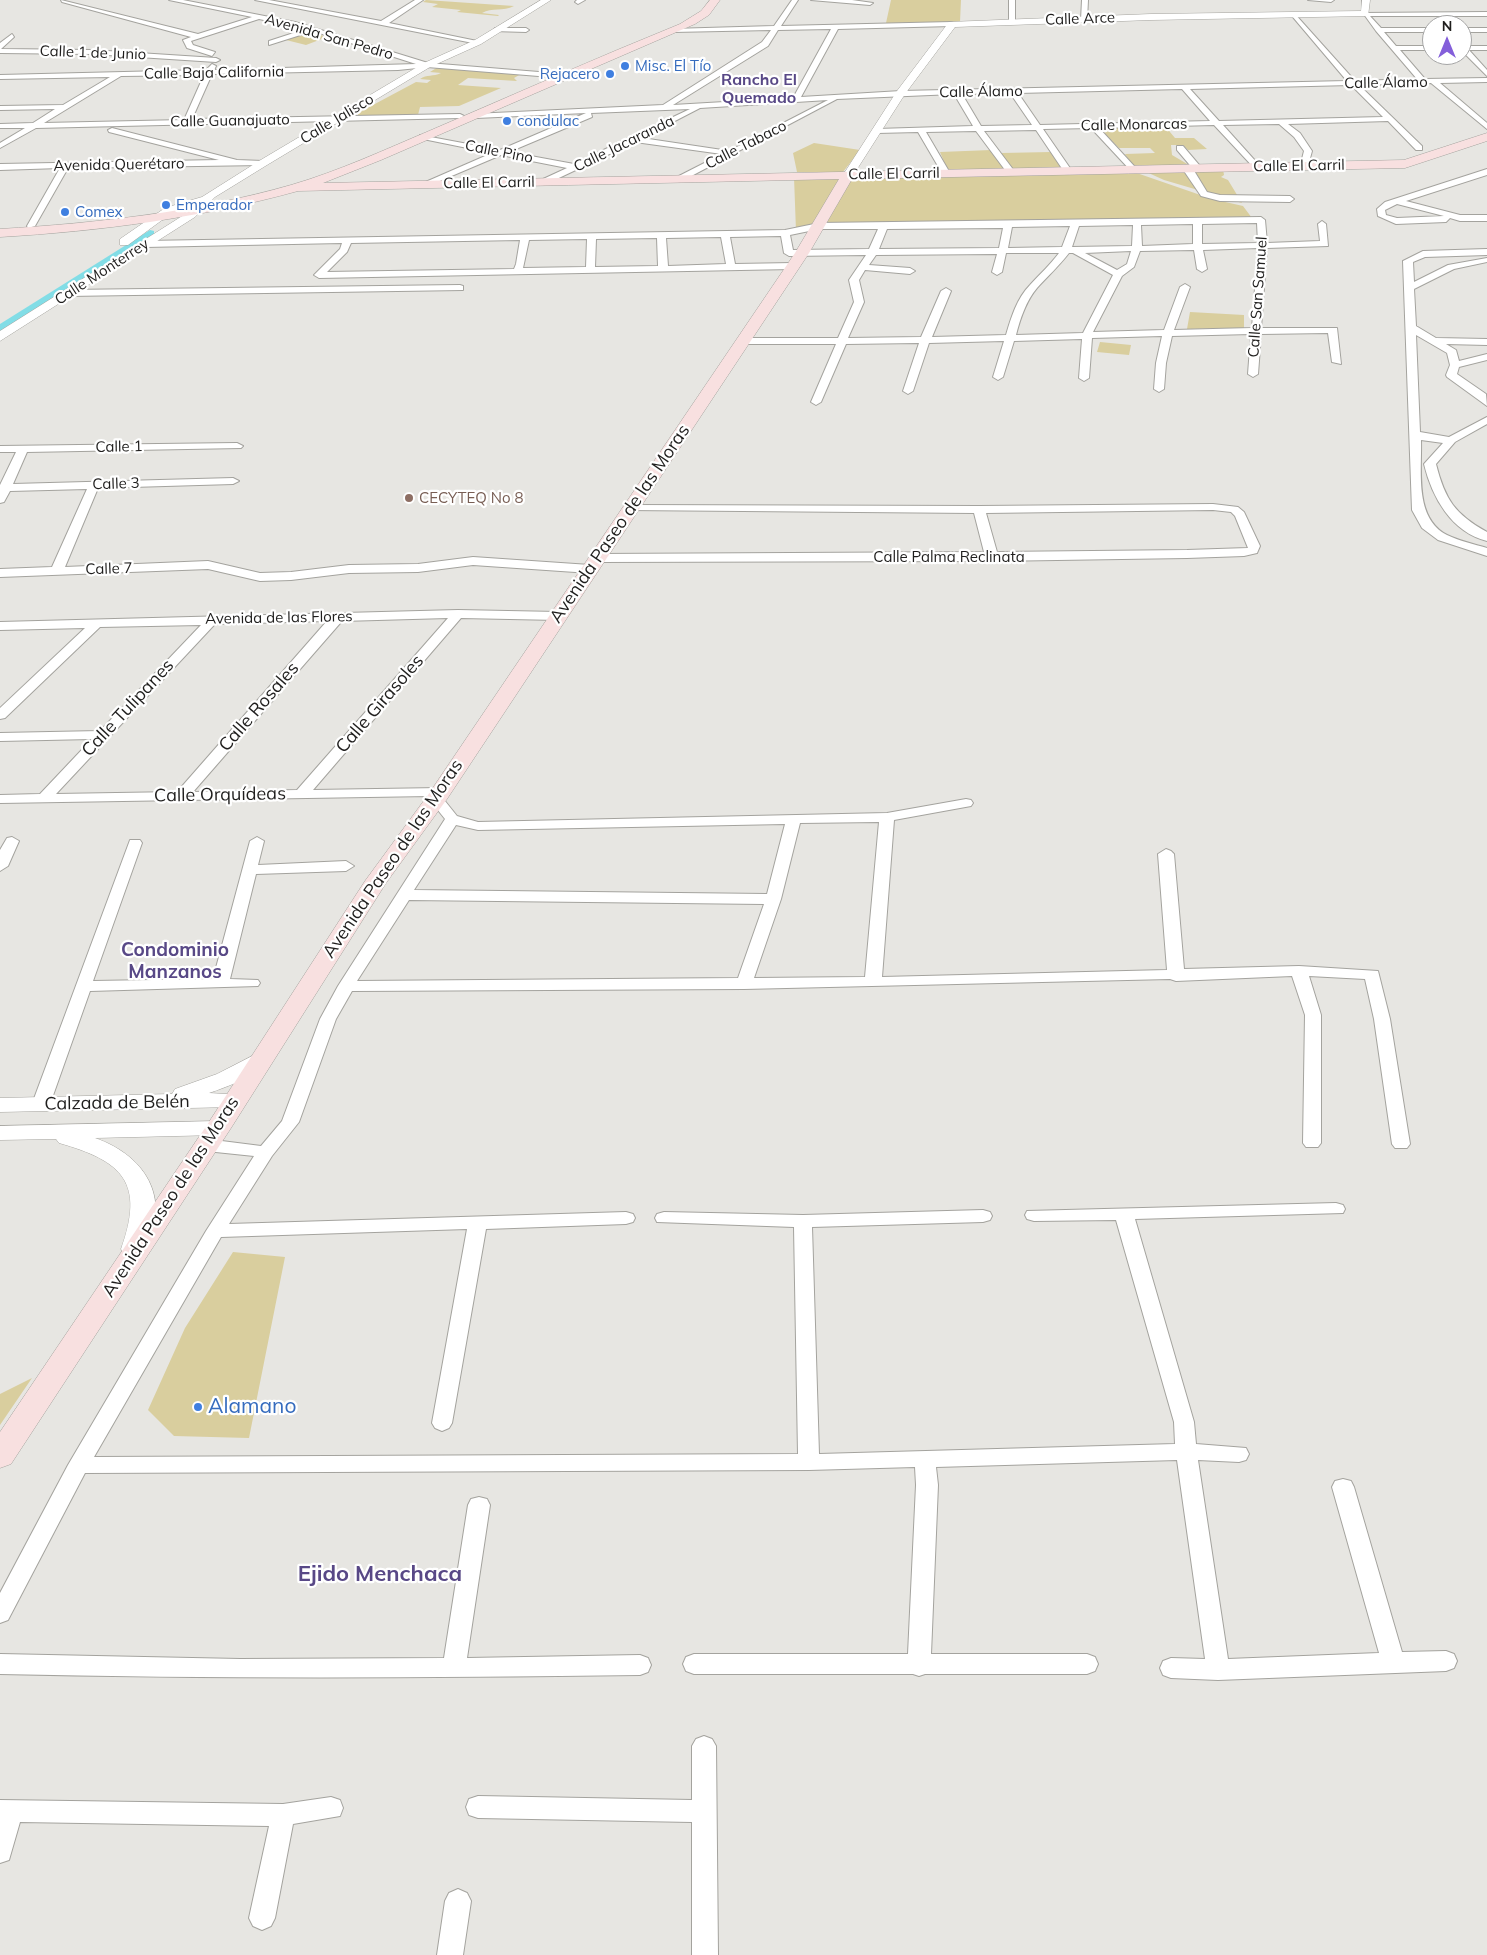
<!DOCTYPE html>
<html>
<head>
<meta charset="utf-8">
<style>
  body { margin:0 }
  #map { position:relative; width:1487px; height:1955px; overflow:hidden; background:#e7e6e2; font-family:Mulish,sans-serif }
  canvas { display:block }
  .north { position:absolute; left:1422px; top:15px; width:50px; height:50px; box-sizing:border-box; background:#fff; border:1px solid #a5a5a5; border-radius:50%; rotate:0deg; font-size:14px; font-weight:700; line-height:20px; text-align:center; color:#1f1e1d }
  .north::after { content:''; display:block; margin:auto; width:18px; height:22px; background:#845fda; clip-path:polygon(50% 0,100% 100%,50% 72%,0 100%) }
</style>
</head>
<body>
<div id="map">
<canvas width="1487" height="1955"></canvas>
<div class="north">N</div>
</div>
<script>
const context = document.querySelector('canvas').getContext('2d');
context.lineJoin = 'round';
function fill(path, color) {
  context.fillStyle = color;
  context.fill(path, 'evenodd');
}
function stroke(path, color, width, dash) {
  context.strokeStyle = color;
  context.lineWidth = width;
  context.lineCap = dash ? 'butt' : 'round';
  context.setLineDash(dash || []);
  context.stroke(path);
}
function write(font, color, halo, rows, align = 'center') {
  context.font = font + ' Mulish,sans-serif';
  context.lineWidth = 4.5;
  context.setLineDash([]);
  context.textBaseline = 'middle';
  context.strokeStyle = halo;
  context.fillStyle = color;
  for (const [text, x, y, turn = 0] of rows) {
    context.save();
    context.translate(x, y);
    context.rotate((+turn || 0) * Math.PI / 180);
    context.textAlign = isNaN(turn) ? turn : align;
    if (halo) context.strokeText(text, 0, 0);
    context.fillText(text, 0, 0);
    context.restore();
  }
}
fill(new Path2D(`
  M426,0L514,6C503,12 492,7 482,13L499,15L498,16L457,12L461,10L432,7L438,4L423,2Z
  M891,0H961L960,22L886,23Z
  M311,32L327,37L306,45L286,40Z
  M438,67L521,74L514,78L517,81L468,78L458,85L501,88L459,106L420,107L418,115H358V113L416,82L427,83L431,80L420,79C427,74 433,77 441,73L430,72Z
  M1165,126L1175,138H1194L1207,149L1188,150L1183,145H1171L1172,155L1189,165L1133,166L1125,154L1155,153L1150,148H1119L1098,127Z
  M814,143L860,150L843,172H797L793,153Z
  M991,150L1005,170L948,171L940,152Z
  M1051,152L1061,168L1013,170L1001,153Z
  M1223,169L1224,175L1221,177L1228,180L1242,203L1164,180L1142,170Z
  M1128,170L1212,199L1243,206L1252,218L819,227L851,176Z
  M844,176L812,227L796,231L794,177Z
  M1190,312L1244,315V328L1187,329Z
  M1100,342L1131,345L1129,355L1097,352Z
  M233,1252L285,1257L249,1438L174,1436L148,1410L185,1328Z
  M32,1378L0,1425V1394Z`), '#d9ce9e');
fill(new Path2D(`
  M150,230L154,231V235L0,333V324Z`), '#82dde6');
const minor = new Path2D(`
  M61,0L198,34L252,17L169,0H183L295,22L428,63L551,73L555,75L551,77L427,67L398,70L212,74L192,119L460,114L464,116L460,118L36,128L0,148V143L25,128H0V124L33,123L55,109L0,110V106L63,105L110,77L0,79V75L206,70L212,64L216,66L214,70L416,64L313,31L269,45V41L306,29L259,19L191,41L193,45L215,52L212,56L187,48L183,40L191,37L62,2ZM204,75L184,120L44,123L121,76Z
  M255,0H269L381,21L415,0H423L389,23L482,42L478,44Z
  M577,0H585L578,4L575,2Z
  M792,0H798L781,26L952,22L955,24L952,26L838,29L801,97L901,91L1347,81L1292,16L1294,13L1355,81L1417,79L1376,31L1363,13L1487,12V16H1370L1381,28H1432V32H1384L1396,46H1432V50H1400L1425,79L1487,78V82L1440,83L1487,123V129L1431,83L1359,85L1422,146V150H1416L1388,121L1288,124L1300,133L1312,151L1309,162L1299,168L1295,166L1302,159L1304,151L1294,137L1279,124L1223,125L1259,165V169L1256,170L1214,125L1099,128L1135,167V171L1132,172L1091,128L1043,129L1072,171L1068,174L1065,173L1036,130L984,131L1015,172L1011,175L1008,174L976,131L926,132L950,173L946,176L942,173L918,132L877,133L873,131L877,129L973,126L954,94L837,99L680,182L677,181V177L722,154L635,142L544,185L540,182L541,180L567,168L501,155L428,186L421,184L492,153L423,139L419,137L420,135L500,150L586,113L476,118H473V114L663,105L762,42L771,30L673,32L671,29L774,26ZM831,29L793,98L673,105L768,46L778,30ZM1351,85L1383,117L1219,121L1190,89ZM1182,89L1210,121L1040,125L1018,93ZM1010,93L1032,125L981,126L962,94ZM828,100L729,151L642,138L700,108ZM690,109L574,164L509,152L592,117L591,113Z
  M811,0H852L873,3L870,5Z
  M1009,0H1015V22L1012,24L1009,22Z
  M1082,0H1088L1087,20L1084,22L1081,20Z
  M1308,0H1334L1331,2Z
  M495,28H526L529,30L526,32L493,31Z
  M1462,28H1487V32H1462Z
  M12,34L14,37L1,49L92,50L216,58L220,60L216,62L92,54L0,53V43Z
  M1462,46H1487V50H1469L1487,70V76L1462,51Z
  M112,128L237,160L263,161L267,163L263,165L68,168L35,226L28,228L27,226L60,168L0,170V164L219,160L109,132L108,130Z
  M1177,146H1183L1200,166V170H1194L1177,150Z
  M1186,165L1193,169L1207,192L1220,195L1290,196L1294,199L1290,202L1220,201L1201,196L1182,168Z
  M1487,169V175L1406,201L1460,215H1487V221H1460L1450,218L1446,222L1396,224L1378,216L1377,209L1385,202ZM1397,204L1444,216L1397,218L1386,215L1385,210Z
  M1261,217L1265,220L1267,243L1320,241L1318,224L1322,221L1326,224L1328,246L1267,248L1261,328H1337L1341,364L1332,362L1328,333L1261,334L1258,374L1253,377L1248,374L1251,334L1172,336L1166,363L1164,389L1159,392L1154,389L1156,363L1162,336L1092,338L1089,378L1084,381L1079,378L1082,339L1014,341L1003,377L998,380L993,377L1004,341L929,343L913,391L908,394L903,391L919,343L846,344L821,402L816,405L811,402L836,344H743L738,341L743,338H838L854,302L849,280L866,255L789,256L784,253L781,236L730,237L735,264L793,263L798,266L793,269L319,278L314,275L340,249L342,243L145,247L140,244L145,241L785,230L819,223ZM1257,223L1258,243L1202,244V224ZM1193,224V244L1142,246L1141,225ZM1133,225L1132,246L1072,247L1079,226ZM1070,226L1062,247L1008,248L1012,227ZM1003,228L999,248L879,249L887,229ZM819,229H878L869,249L793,250L790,235ZM721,237L726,264L668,266L666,238ZM657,238L658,266L595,267L596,239ZM587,239L586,267L523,268L529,240ZM520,240L516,264L514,269L327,272L347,252L351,243ZM1258,248L1252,328L1174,330L1190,287L1185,284L1180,287L1164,330L1093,332L1122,276L1134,267L1140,251L1194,250L1197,269L1202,272L1207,269L1203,250ZM1131,251L1127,264L1117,270L1085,253ZM1006,253H1059C1050,265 1040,274 1030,285C1017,298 1011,318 1006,335L932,337L951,291L946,288L941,291L921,337L848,338L864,302L859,280L865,270L910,274L915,271L910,268L869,265L876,255L997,254L992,272L997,275L1002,272ZM1069,253H1073L1113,275L1083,333L1016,335C1020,319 1026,301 1037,288C1048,276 1059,266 1069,253Z
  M1487,249V255L1425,257L1413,262L1414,282L1448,265L1487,258V262L1454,269L1414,289L1416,326L1436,338L1487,339V345L1446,344L1456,350L1459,361L1487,354V360L1459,367L1457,374L1486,394L1487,406L1447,377L1446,375L1450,365L1447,353L1416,335L1420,432L1449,437L1487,417V424L1455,442L1436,464C1445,500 1455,514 1487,532V541C1451,532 1432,497 1424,464L1443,443L1421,440C1422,471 1414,518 1447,535C1459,541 1474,544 1487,548V556L1438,540L1422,528L1412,510L1403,261L1423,251Z
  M460,285L463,286V290L68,296L63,293L68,290Z
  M237,443L243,446L241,448L27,452L13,484L233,478L239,481L233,484L98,488L65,567L208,561L260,573L291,572L349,565L418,564L473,557L590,565L596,569L590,573L473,565L418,572L349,573L291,580L260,581L208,569L0,577V569L52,567L87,489L10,491L4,502L0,503V485L16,452H0V446Z
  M1213,504L1238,507L1244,512L1260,546L1257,553L1244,556L1187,558L992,561L597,562L591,558L597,554L984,552L974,513L627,510L625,508L631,505L979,506ZM1213,510L1231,512L1235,516L1248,548L1187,550L997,552L986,513Z
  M458,610L558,612L564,616L558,620L461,618L313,790L440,788L447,792L441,796L457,816L478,822L887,813L966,799L971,800L973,803L971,806L894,820L882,977L1167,970L1158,854L1166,849L1171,851L1174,854L1184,969L1299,966L1378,971L1390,1019L1410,1144L1407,1148H1395L1392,1144L1374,1019L1365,979L1309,976L1321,1015V1143L1318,1147H1306L1303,1143L1305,1015L1292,976L1176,981L1170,979L744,989L352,991L336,1019L299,1122L272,1156L229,1224L626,1212L633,1214L635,1218L633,1222L626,1224L486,1229L452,1423L449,1428L442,1431L435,1428L432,1423L467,1229L221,1237L94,1457L798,1454L794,1227L657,1222L655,1218L657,1214L664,1212L803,1215L983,1210L990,1212L992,1216L990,1220L983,1222L812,1227L819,1454L1175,1444L1174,1422L1116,1220L1034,1221L1027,1219L1025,1215L1027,1211L1336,1203L1343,1205L1345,1209L1343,1213L1135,1219L1194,1422L1196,1444L1246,1448L1249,1454L1246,1460L1239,1462L1198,1460L1228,1659L1379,1653L1332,1487L1335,1481L1343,1479L1351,1481L1354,1487L1402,1652L1446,1651L1454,1654L1457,1661L1454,1668L1446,1671L1218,1680L1171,1678L1163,1675L1160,1668L1163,1661L1171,1658L1205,1659L1177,1460L936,1467L938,1485L931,1654H1087L1095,1657L1098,1664L1095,1671L1087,1674H925L919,1676L913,1674H694L686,1671L683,1664L686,1657L694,1654H908L916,1485L915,1467L809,1470L85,1473L8,1620L0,1623V1593L68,1465L206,1231L254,1156L206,1151L200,1149L197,1145L200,1141L206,1139L261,1146L282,1121L320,1019L338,986L445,819L429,799L430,796L0,803V795L40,794L92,739L0,741V733L100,731L201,625L100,627L5,718L0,719V708L85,628L0,630V622ZM448,618L297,790L193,792L342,621ZM327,621L177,792L56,794L215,624ZM879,822L865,977L754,978L781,899L800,823ZM785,824L767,894L414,890L456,825L478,830ZM409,900L764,904L738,978L357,981Z
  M12,837L19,841L8,866L0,871V850L7,838Z
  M257,837L264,841L258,865L346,861L354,866L346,871L256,874L230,979L258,980L260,983L258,986L90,991L50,1104L47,1108H35L32,1104L130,840H140L142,843L93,981L213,979L250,841Z
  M479,1497L487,1499L490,1505L467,1658L640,1655L648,1658L651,1665L648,1672L640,1675C427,1678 214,1679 0,1674V1654L240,1659L444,1658L468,1505L471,1499Z
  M704,1736L712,1739L716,1746L718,1955H692V1822L478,1818L469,1815L466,1807L469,1799L478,1796L692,1800V1746L696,1739Z
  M331,1797L340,1800L343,1808L340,1816L293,1824L275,1918L271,1926L262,1930L253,1926L249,1918L269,1826L20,1822L9,1860L0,1863V1800L283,1804Z
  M458,1889L467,1893L471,1901L463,1955H437L445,1901L449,1893Z`);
const tertiary = new Path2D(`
  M541,0H551L481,44L430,67L267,165L215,197L195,217L0,341V331L187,213L194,205L173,212L128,245H120V239L165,208L202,197L259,161L424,63L475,40Z
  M1362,0H1370L1368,16L1151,20L955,27L905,94L852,177L848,178L843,175L897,91L949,22L1151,14L1361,11Z
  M264,1050L272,1052L275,1057C264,1073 227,1087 209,1093L243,1095L246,1100L243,1105L235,1107L0,1112V1098L172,1094L175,1089L217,1074Z
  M218,1121L226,1123L230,1128L226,1133L218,1135L95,1138C149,1157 173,1203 142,1255L133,1257L124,1255L121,1249C145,1183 123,1161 59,1143L56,1139L0,1140V1126Z`);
const secondary = new Path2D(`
  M710,0H720L709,15L695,24L381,160L323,183L1404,160L1487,133V141L1405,168L852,179L809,253L447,799L386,883L231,1128L11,1464L0,1468V1432L209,1122L365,881L428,795L795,253L839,179L298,191C200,218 101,231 0,237V229C99,223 196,212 291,185C339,171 384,150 429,131C513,95 596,58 680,24L701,11Z`);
stroke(minor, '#a4a39e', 2);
stroke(tertiary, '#a4a39e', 1);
stroke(secondary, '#a4a39e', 1);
fill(minor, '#fff');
fill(tertiary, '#fff');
fill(secondary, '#f8e0e0');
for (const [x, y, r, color] of [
  [625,66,5,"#3f7fe0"],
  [610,74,5,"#3f7fe0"],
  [507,121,5,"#3f7fe0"],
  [166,205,5,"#3f7fe0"],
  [65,212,5,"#3f7fe0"],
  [409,498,5,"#8d6e63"],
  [198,1407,5,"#3f7fe0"]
]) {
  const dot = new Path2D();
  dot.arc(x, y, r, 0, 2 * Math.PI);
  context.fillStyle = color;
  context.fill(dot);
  stroke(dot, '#fff', 2);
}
write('15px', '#1f1e1d', '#fff', [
  ["Calle Arce",1080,19,-2],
  ["Avenida San Pedro",329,37,16],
  ["Calle 1 de Junio",93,53,2],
  ["Calle Baja California",214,73,-1],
  ["Calle Álamo",1386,83,-1],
  ["Calle Álamo",981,92,-1],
  ["Calle Jalisco",337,119,-31],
  ["Calle Guanajuato",230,121,-1],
  ["Calle Monarcas",1134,125,-1],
  ["Calle Jacaranda",624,144,-26],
  ["Calle Tabaco",746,145,-27],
  ["Calle Pino",499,152,11],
  ["Avenida Querétaro",119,165,-1],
  ["Calle El Carril",1299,166,-1],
  ["Calle El Carril",894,174,-1],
  ["Calle El Carril",489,183,-1],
  ["Calle Monterrey",102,272,-33],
  ["Calle San Samuel",1258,297,-86],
  ["Calle 1",119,447,-1],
  ["Calle 3",116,484,-2],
  ["Calle Palma Reclinata",949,557],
  ["Calle 7",109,569,-2],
  ["Avenida de las Flores",279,618,-1]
]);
write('15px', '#366cbe', '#fff', [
  ["Misc. El Tío",635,66],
  ["Rejacero",600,74,"right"],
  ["condulac",517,121],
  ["Emperador",176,205],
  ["Comex",75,212]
], 'left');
write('15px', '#785e54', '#fff', [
  ["CECYTEQ No 8",419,498]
], 'left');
write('bold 16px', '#584886', '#fff', [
  ["Rancho El",759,80],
  ["Quemado",759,98]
]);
write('18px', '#1f1e1d', '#fff', [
  ["Avenida Paseo de las Moras",620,524,-56],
  ["Calle Girasoles",380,704,-49],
  ["Calle Rosales",259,707,-49],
  ["Calle Tulipanes",128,708,-47],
  ["Calle Orquídeas",220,795,-1],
  ["Avenida Paseo de las Moras",393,859,-56],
  ["Calzada de Belén",117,1103,-1],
  ["Avenida Paseo de las Moras",171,1197,-57]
]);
write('bold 19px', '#584886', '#fff', [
  ["Condominio",175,950],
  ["Manzanos",175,972]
]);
write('21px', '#366cbe', '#fff', [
  ["Alamano",208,1407]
], 'left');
write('bold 22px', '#584886', '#fff', [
  ["Ejido Menchaca",380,1574]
]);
</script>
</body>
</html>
